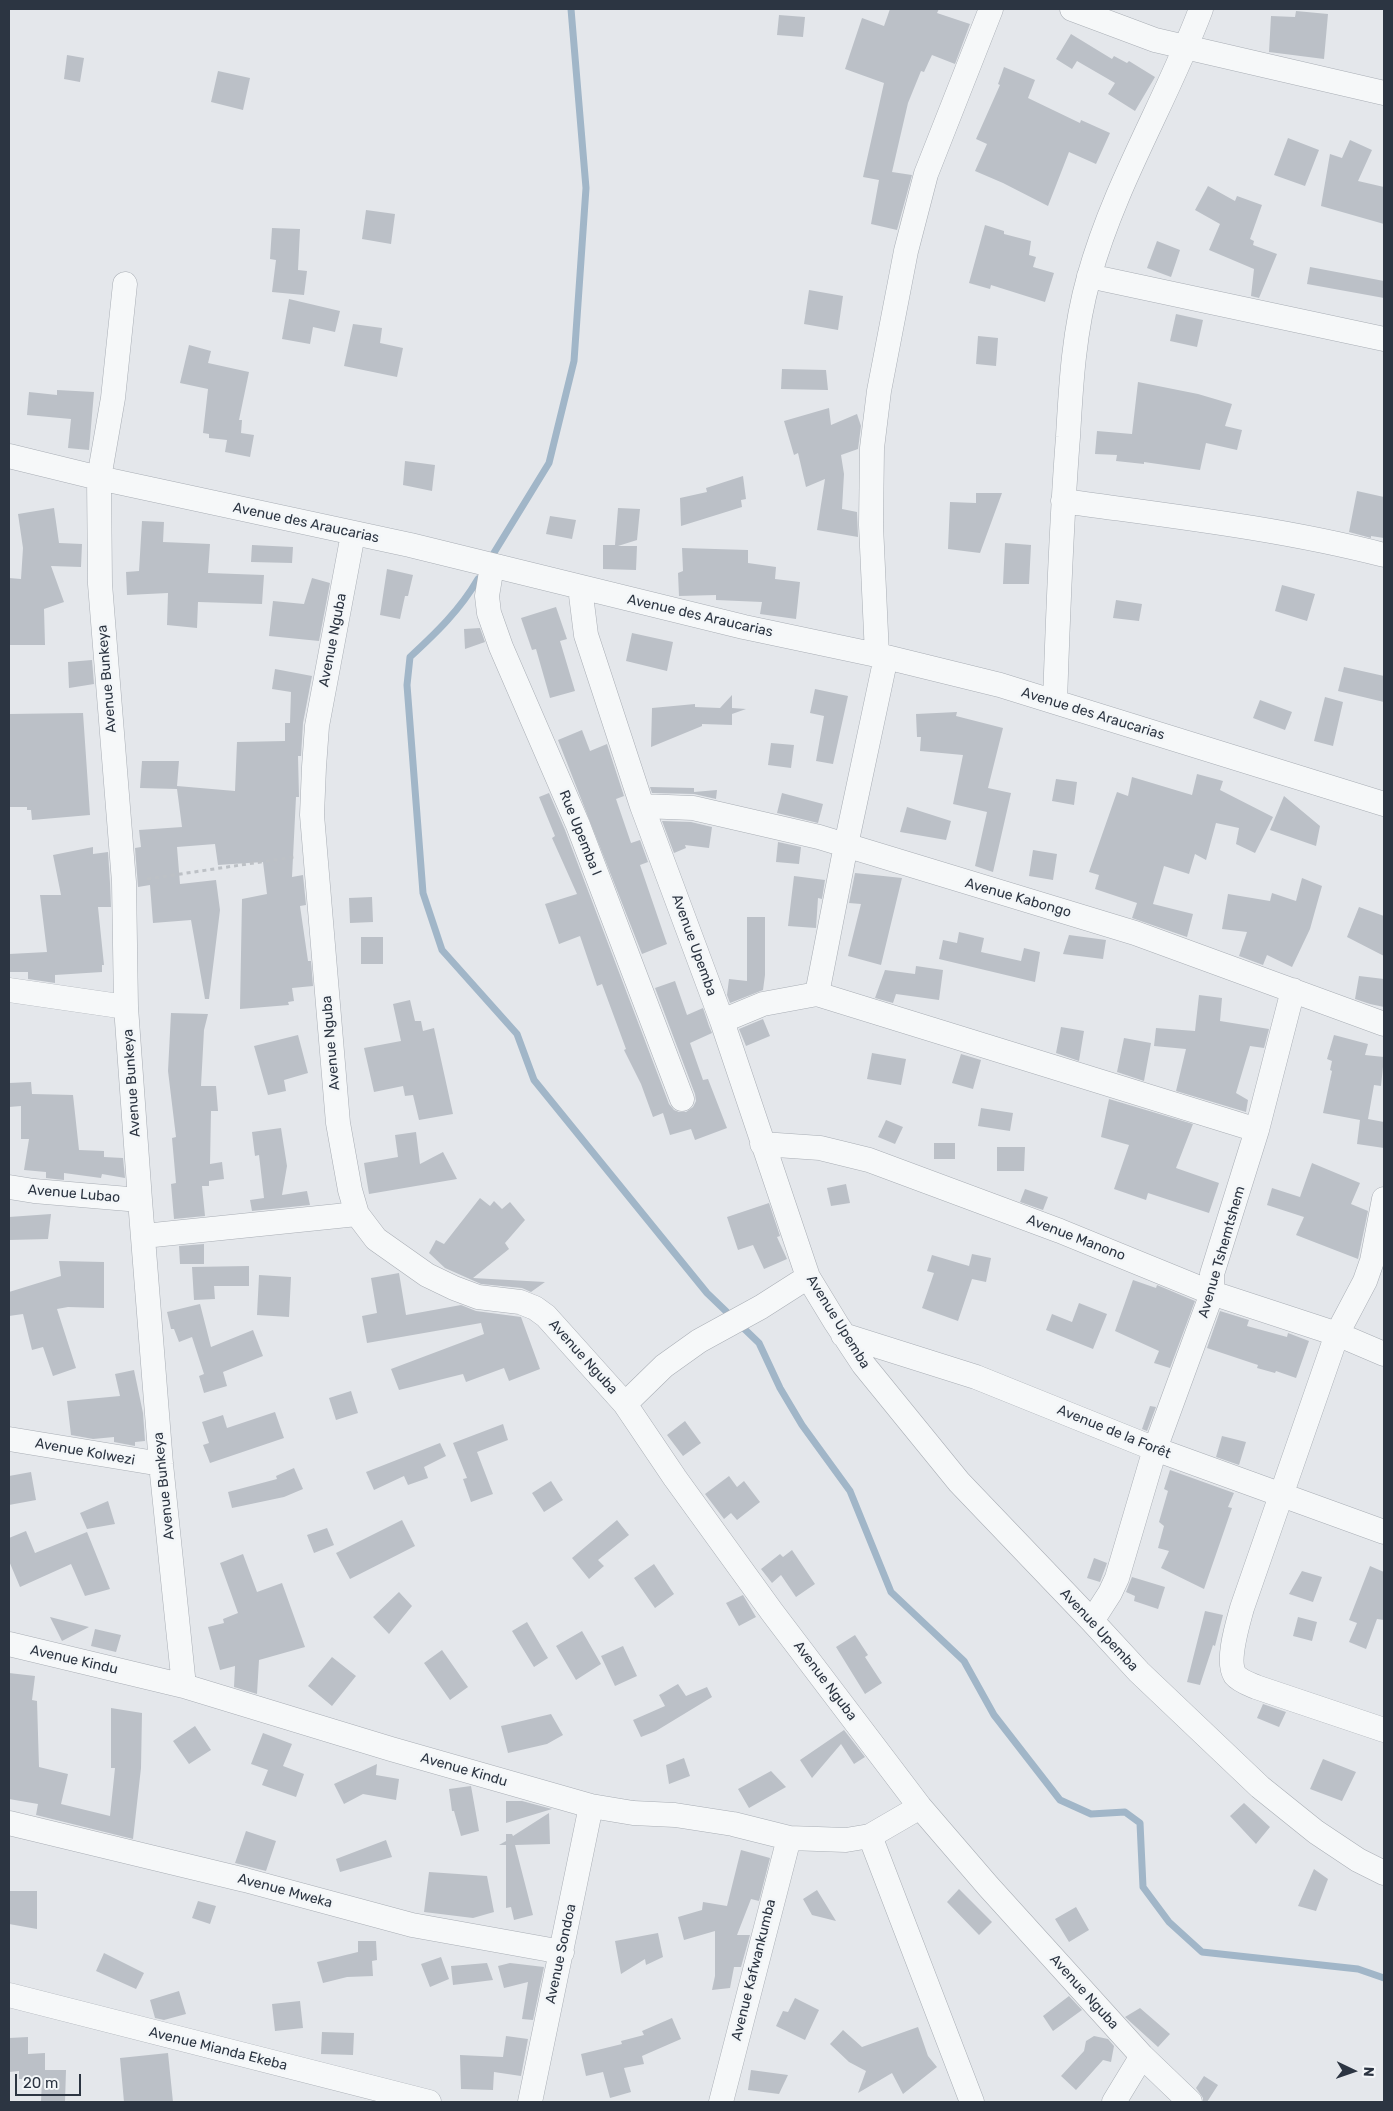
<!DOCTYPE html>
<html>
<head>
<meta charset="utf-8">
<style>
  body { margin:0 }
  #map { position:relative; width:1393px; height:2111px; overflow:hidden; background:#e4e7eb; font-family:Rubik,sans-serif }
  canvas { display:block }
  .frame { position:absolute; inset:0; border:10px solid #2c3542; pointer-events:none }
  .north { position:absolute; left:1328px; top:2046px; width:50px; height:50px; -webkit-text-stroke:4px #f3f6f8; paint-order:stroke; rotate:93deg; font-size:14px; font-weight:700; line-height:20px; text-align:center; color:#2c3542 }
  .north::after { content:''; display:block; margin:auto; width:18px; height:22px; background:#2c3542; clip-path:polygon(50% 0,100% 100%,50% 72%,0 100%) }
  .scale { position:absolute; left:15px; top:2074px; width:66px; height:22px; box-sizing:border-box; border:2px solid #2c3542; border-top:0; padding-left:6px; font-size:15px; line-height:18px; white-space:nowrap; color:#2c3542; -webkit-text-stroke:4px #f3f6f8; paint-order:stroke }
</style>
</head>
<body>
<div id="map">
<canvas width="1393" height="2111"></canvas>
<div class="frame"></div>
<div class="north">N</div>
<div class="scale">20 m</div>
</div>
<script>
const context = document.querySelector('canvas').getContext('2d');
context.lineJoin = 'round';
function stroke(path, color, width, dash) {
  context.strokeStyle = color;
  context.lineWidth = width;
  context.lineCap = dash ? 'butt' : 'round';
  context.setLineDash(dash || []);
  context.stroke(path);
}
function fill(path, color) {
  context.fillStyle = color;
  context.fill(path, 'evenodd');
}
function write(font, color, halo, rows, align = 'center') {
  context.font = font + ' Rubik,sans-serif';
  context.lineWidth = 5;
  context.setLineDash([]);
  context.textBaseline = 'middle';
  context.strokeStyle = halo;
  context.fillStyle = color;
  for (const [text, x, y, turn = 0] of rows) {
    context.save();
    context.translate(x, y);
    context.rotate((+turn || 0) * Math.PI / 180);
    context.textAlign = isNaN(turn) ? turn : align;
    if (halo) context.strokeText(text, 0, 0);
    context.fillText(text, 0, 0);
    context.restore();
  }
}
stroke(new Path2D(`
  M492,556L549,463L574,361L586,188L571,9
  M478,579C460,610 436,633 410,657L407,685L423,893L442,950L517,1034L534,1080L707,1293L759,1343L780,1388L802,1425L850,1491L891,1592L964,1661L994,1715L1060,1800L1091,1814L1125,1812L1140,1823L1143,1887L1169,1922L1202,1952L1358,1969L1384,1978`), '#a1b6c8', 7);
fill(new Path2D(`
  M890,9H939L937,13L970,24L955,64L932,55L924,72L921,71L908,103L892,172L912,175L897,230L871,224L879,180L863,177L884,83L845,69L862,18L884,26Z
  M1296,11L1328,14L1324,59L1269,52L1271,16L1295,17Z
  M779,15L805,17L803,37L777,35Z
  M1071,34L1112,59L1114,56L1127,63L1129,61L1155,77L1135,111L1108,94L1115,83L1077,61L1072,69L1056,59Z
  M67,55L84,58L80,82L64,79Z
  M1004,67L1035,80L1028,98L1080,123L1081,120L1110,133L1096,164L1069,152L1048,206L1003,183L975,171L987,144L976,139L1000,85L998,84Z
  M218,71L250,78L243,110L211,102Z
  M1288,138L1319,150L1305,186L1274,175Z
  M1350,140L1372,150L1358,181L1384,187V224L1321,206L1330,154L1342,158Z
  M1208,186L1235,201L1237,196L1262,205L1250,239L1254,241L1253,245L1277,254L1259,298L1251,296L1254,269L1209,250L1220,224L1195,210Z
  M366,210L395,214L391,244L362,239Z
  M985,225L1004,231V234L1031,241L1029,255L1036,257L1033,267L1054,273L1045,302L991,285L990,289L969,283Z
  M272,228L300,229L298,270L307,271L304,295L272,292L276,260L270,259Z
  M1157,241L1180,250L1171,277L1147,268Z
  M1310,267L1384,281V298L1307,284Z
  M809,290L843,296L838,330L804,324Z
  M289,299L340,311L335,332L313,327L310,344L282,339Z
  M1176,314L1203,320L1197,347L1170,341Z
  M353,324L382,328L380,343L403,348L397,377L344,366Z
  M978,336L998,338L996,366L976,364Z
  M189,345L211,351L208,363L249,372L239,420H242L241,433L254,435L250,457L225,452L227,440L209,438V434L203,433L208,389L180,383Z
  M782,369L826,370L828,390L781,389Z
  M1138,382L1198,394L1232,404L1225,426L1242,430L1237,450L1206,443L1200,470L1144,462V464L1116,461L1117,455L1095,454L1097,431L1132,434Z
  M57,390L94,392L89,450L68,448L71,419L27,415L29,392L57,395Z
  M829,408L831,425L857,414L861,426L858,449L841,455L844,474L842,509L857,512L858,537L817,530L825,479L806,487L798,453L794,455L784,421Z
  M405,461L435,465L432,491L403,485Z
  M743,476L746,499L741,500L742,507L681,526L680,498L707,492L706,488Z
  M1357,491L1384,497V538L1371,536V538L1349,532Z
  M976,493H1002L980,553L948,549L950,502L976,503Z
  M54,508L59,543L82,544L81,567L51,566L64,602L44,609L45,645H9V578L21,579L23,548L18,514Z
  M618,508L640,509L637,540L618,546H637L636,570L603,569V545H615Z
  M550,516L576,520L572,539L546,534Z
  M142,521L164,522L163,542L210,544L208,573L264,575L262,604L198,602L197,628L167,625L168,593L127,595L126,572L139,571Z
  M1005,543L1031,545L1029,584H1003Z
  M252,545L293,547L292,563L251,562Z
  M682,548L748,550V563L776,567L775,579L800,582L796,619L760,614L762,602L716,600V595L679,596L678,573L683,571Z
  M387,569L413,575L408,596H405L400,619L380,615Z
  M312,578L330,583L319,641L269,636L273,601L304,604Z
  M1282,585L1315,594L1307,621L1275,611Z
  M1116,600L1142,604L1139,621L1113,618Z
  M556,607L567,639L560,641L575,691L550,698L536,649L532,650L521,618Z
  M480,628L485,642L465,649L464,629Z
  M632,633L673,642L667,671L626,661Z
  M92,660L94,684L69,688L68,662Z
  M1344,667L1384,676V702L1338,691Z
  M275,669L312,676L303,723L301,756H298L299,797H296L292,877L303,875L306,905L300,906L308,961H311L313,986L292,988L294,1001L288,1002L289,1005L240,1009L242,899L267,894L263,862L218,865L215,844L177,847L180,884L216,880L220,910L209,999H205L191,920L153,923L150,885L138,887L135,848L141,847L139,830L182,827L177,789L140,788L142,761H179L177,786L235,791L237,742L285,741V723H290L291,692L272,689Z
  M815,689L848,696L833,764L816,761L824,716L810,713Z
  M732,695V708L746,709L732,714V725L702,724V726L651,747L652,708L695,704V707L720,708Z
  M1325,697L1343,702L1333,746L1314,741Z
  M1260,700L1292,712L1285,730L1253,718Z
  M957,712L956,716L1003,728L988,788L1011,793L993,872L975,866L987,812L953,804L963,755L920,751L921,737H917L916,714Z
  M83,713L90,815L32,820L31,810H27V807H9V714Z
  M582,730L590,751L607,744L624,796L616,799L631,843L640,840L648,862L640,865L667,944L642,954L558,740Z
  M771,743L794,745L791,768L768,765Z
  M1197,774L1223,781L1220,790L1273,817L1255,853L1236,844L1239,828L1216,823L1206,860L1195,854L1189,874L1164,866L1153,904L1193,914L1187,937L1132,918L1137,903L1095,889L1099,875L1089,872L1117,792L1128,796L1132,777L1192,795Z
  M1056,779L1077,782L1074,805L1052,801Z
  M650,787L694,788V792L717,790L716,799L694,794L652,793Z
  M549,793L565,830L669,1104L674,1110L679,1112H686L693,1107L696,1101L695,1094L655,988L675,981L687,1015L703,1008L709,1026L712,1033L690,1043L703,1080L708,1079L727,1128L695,1140L691,1129L670,1135L663,1113L653,1117L641,1084L624,1050L626,1049L602,984L597,986L580,936L559,944L545,904L577,894L552,838L555,836L539,797Z
  M782,793L823,804L818,823L777,813Z
  M1284,796L1320,826L1316,846L1270,830Z
  M907,807L951,821L946,840L900,832Z
  M662,821L691,822L712,827L709,848L685,845L686,848L674,853Z
  M778,842L801,847L799,864L776,862Z
  M93,847V854L108,852L110,883L111,907H98L104,965H102V972L55,975V983L28,979V972H9V954L47,952L40,895H61L53,855Z
  M1033,850L1057,854L1053,880L1029,876Z
  M855,873L902,878L881,965L848,956L861,904L849,903Z
  M794,876L825,880L822,899L818,898L816,928L788,926Z
  M1302,878L1322,886L1310,929L1292,967L1267,955L1263,965L1239,956L1247,932L1222,929L1228,894L1270,901L1272,893L1296,901Z
  M372,897L373,922L350,923L349,898Z
  M1359,907L1384,916V956L1347,937Z
  M747,917H765V975L763,990L730,1003L727,995L729,979L747,981Z
  M959,932L984,938L981,952L1021,961L1024,948L1040,952L1035,982L939,959L943,940L957,943Z
  M1069,935L1106,940L1103,959L1063,954Z
  M361,937H383V964H361Z
  M916,966L943,970L939,1000L896,994L893,1003L875,998L885,970L915,974Z
  M1359,976L1384,979V1007L1370,1004L1355,999Z
  M1199,995L1222,998L1220,1021L1269,1029L1264,1048L1250,1046L1236,1093L1248,1100L1246,1112L1176,1091L1186,1049L1154,1046L1156,1028L1195,1031Z
  M410,1000L415,1021H421L423,1031L434,1028L453,1114L419,1120L413,1095L405,1096L403,1086L374,1092L364,1048L401,1041L393,1004Z
  M171,1013L208,1014L204,1030L201,1086H216L218,1111H211L210,1164L222,1162L224,1179L209,1181V1186H202L205,1216L174,1219L171,1184L176,1183L172,1138L176,1137L168,1071Z
  M763,1019L770,1036L746,1046L739,1029Z
  M1061,1027L1084,1031L1079,1061L1056,1053Z
  M298,1035L308,1073L284,1080L286,1091L268,1095L254,1046Z
  M1334,1035L1368,1044L1365,1055L1384,1057L1381,1086L1374,1085L1368,1119L1384,1122V1148L1357,1144L1360,1120L1323,1113L1332,1071L1330,1070L1332,1061L1327,1059Z
  M1124,1038L1151,1043L1144,1081L1117,1072Z
  M872,1053L906,1059L901,1085L867,1079Z
  M961,1054L981,1060L973,1089L952,1083Z
  M31,1082L32,1094L73,1095L79,1150L104,1151V1157L123,1158L125,1178L102,1174L101,1178L64,1173V1180L46,1178V1172L24,1170L29,1139H21V1106L9,1107V1083Z
  M1109,1099L1193,1124L1176,1168L1219,1183L1209,1213L1148,1193L1146,1200L1114,1189L1129,1145L1101,1137Z
  M981,1108L1013,1113L1010,1131L978,1126Z
  M886,1120L903,1127L895,1144L878,1137Z
  M281,1128L287,1166L282,1195L307,1191L310,1205L252,1211L250,1200L264,1198L259,1155L255,1156L252,1132Z
  M416,1132L420,1164L443,1152L457,1179L369,1194L364,1163L398,1157L395,1135Z
  M934,1143H955V1159H934Z
  M997,1147H1025L1024,1171H997Z
  M1312,1163L1360,1183L1351,1204L1368,1211L1358,1259L1296,1235L1304,1217L1267,1205L1272,1188L1300,1197Z
  M846,1184L850,1203L831,1206L827,1188Z
  M1025,1189L1048,1197L1043,1210L1020,1202Z
  M480,1198L490,1206L494,1201L502,1209L510,1202L525,1220L505,1243L509,1249L473,1278L545,1282L531,1292L522,1288L481,1284L445,1268L429,1253L436,1240L444,1244Z
  M769,1203L780,1236L777,1237L787,1259L764,1269L753,1245L738,1250L727,1217Z
  M51,1214L48,1239L9,1240V1217Z
  M204,1244V1264H180L179,1246Z
  M972,1254L991,1258L986,1282L972,1279L958,1321L922,1308L934,1273L927,1271L932,1255L969,1266Z
  M59,1261L104,1262V1308L68,1307L57,1309L76,1368L53,1376L43,1347L32,1350L23,1314L9,1316V1292L61,1276Z
  M249,1266V1286H214L215,1299L194,1300L192,1267Z
  M399,1273L406,1315L461,1305L476,1311L521,1317L540,1369L509,1381L504,1368L466,1382L463,1374L399,1390L391,1369L484,1334L481,1323L367,1343L362,1316L377,1313L371,1278Z
  M259,1275L291,1277L289,1317L257,1315Z
  M1133,1280L1156,1288L1157,1285L1195,1301L1170,1368L1154,1363L1159,1351L1115,1331Z
  M1079,1303L1107,1314L1093,1349L1046,1330L1052,1314L1072,1322Z
  M200,1304L211,1347L253,1330L263,1356L223,1372L227,1386L204,1393L199,1376L204,1374L192,1337L179,1342L174,1329H171L167,1312Z
  M1220,1311L1249,1320L1247,1326L1287,1337L1288,1333L1309,1341L1296,1378L1276,1371L1275,1373L1257,1368L1258,1365L1207,1348Z
  M134,1370L143,1413L145,1441L135,1442V1446L114,1442V1437L93,1439L71,1435L67,1401L120,1396L115,1374Z
  M351,1391L358,1413L336,1420L329,1398Z
  M1150,1406L1156,1407L1147,1431L1142,1429Z
  M275,1412L284,1438L210,1463L203,1445L209,1443L202,1422L223,1415L227,1428Z
  M685,1421L701,1443L683,1456L667,1435Z
  M503,1424L508,1440L477,1452L493,1494L471,1502L463,1479L467,1478L453,1443Z
  M1222,1436L1246,1442L1239,1465L1216,1457Z
  M440,1443L446,1456L424,1467L428,1478L408,1485L404,1476L374,1490L366,1472Z
  M294,1468L303,1489L284,1497L232,1508L228,1492L277,1479L276,1476Z
  M1170,1470L1234,1493L1228,1507L1232,1508L1204,1589L1161,1568L1169,1551L1158,1548L1164,1526L1159,1522L1168,1491L1164,1489Z
  M31,1472L36,1500L9,1505V1476Z
  M729,1476L737,1487L744,1481L760,1502L737,1520L731,1513L724,1519L705,1494Z
  M551,1481L563,1500L544,1512L532,1493Z
  M108,1501L115,1524L87,1529L80,1513Z
  M402,1520L415,1546L350,1579L336,1553Z
  M617,1520L629,1535L598,1560L604,1566L589,1579L572,1558Z
  M327,1528L334,1545L314,1553L307,1535Z
  M26,1531L35,1553L87,1532L110,1589L85,1596L71,1564L20,1587L9,1561V1538Z
  M792,1550L815,1584L796,1597L781,1575L772,1583L761,1569L780,1554L783,1557Z
  M243,1554L257,1592L282,1583L305,1647L259,1660L257,1694L234,1687L235,1666L220,1670L208,1627L224,1623L223,1619L238,1613L220,1563Z
  M1094,1558L1107,1563L1100,1582L1087,1578Z
  M654,1564L674,1594L655,1608L634,1578Z
  M1370,1566L1384,1572V1620L1377,1619L1366,1649L1349,1642L1357,1623L1349,1620Z
  M1302,1571L1322,1577L1313,1602L1289,1594Z
  M1132,1577L1165,1587L1158,1609L1134,1601L1135,1596L1126,1592Z
  M399,1592L412,1606L389,1634L373,1617Z
  M743,1595L756,1617L739,1626L726,1603Z
  M1205,1611L1223,1615L1215,1646L1213,1645L1200,1685L1187,1682Z
  M50,1617L89,1627L62,1641Z
  M1298,1617L1317,1622L1312,1641L1293,1636Z
  M527,1622L548,1658L534,1667L512,1631Z
  M95,1629L121,1635L116,1652L91,1646Z
  M582,1631L601,1664L576,1680L556,1646Z
  M855,1635L868,1655L865,1657L882,1683L865,1694L836,1647Z
  M623,1646L637,1676L615,1686L601,1656Z
  M442,1650L468,1687L450,1700L424,1663Z
  M332,1657L356,1676L332,1706L308,1686Z
  M9,1673L35,1676L32,1700L37,1701L39,1767L68,1774L61,1804L110,1816L115,1768H111V1708L142,1713L141,1768L133,1839L36,1815L38,1804L9,1799Z
  M678,1684L686,1696L707,1687L712,1697L656,1731L641,1737L633,1720L665,1706L659,1695Z
  M1263,1704L1286,1712L1279,1727L1257,1718Z
  M551,1714L563,1735L547,1744L508,1753L501,1726Z
  M195,1726L211,1750L189,1764L173,1741Z
  M844,1730L865,1757L854,1764L841,1744L812,1778L800,1760Z
  M263,1733L292,1744L283,1766L304,1774L296,1797L262,1785L268,1770L251,1764Z
  M684,1758L690,1776L669,1784L666,1765Z
  M1323,1759L1356,1772L1342,1801L1310,1789Z
  M377,1764L376,1775L399,1779L396,1800L363,1794L344,1804L334,1784Z
  M771,1771L786,1787L749,1808L738,1789Z
  M471,1786L479,1831L461,1836L454,1811H452L449,1789Z
  M506,1801H522L552,1809L506,1823Z
  M1244,1803L1270,1827L1256,1844L1230,1816Z
  M549,1813L550,1844L515,1845L533,1915L514,1920L511,1907L506,1908V1845H499L506,1841V1834H512L513,1836Z
  M246,1831L276,1841L266,1871L235,1863Z
  M386,1840L392,1857L340,1872L336,1859Z
  M741,1850L770,1858L759,1901L751,1899L737,1935H750L741,1967H734L730,1988L712,1990L715,1976V1931L684,1940L678,1917L702,1910L703,1902L727,1906Z
  M1314,1869L1328,1879L1316,1911L1298,1906Z
  M429,1872L487,1876L494,1912L473,1918L424,1912Z
  M959,1889L992,1922L979,1935L947,1902Z
  M817,1890L836,1921L812,1915L803,1899Z
  M9,1891H37V1929L9,1924Z
  M198,1901L216,1906L210,1924L192,1918Z
  M1076,1907L1089,1930L1069,1942L1055,1919Z
  M658,1933L663,1957L646,1965L645,1959L621,1974L615,1941Z
  M358,1941H376L377,1960L372,1961L373,1976L347,1977L323,1983L317,1962L358,1952Z
  M104,1953L144,1973L136,1989L96,1971Z
  M441,1957L449,1979L430,1987L421,1964Z
  M487,1963L493,1980L453,1985L451,1966Z
  M510,1963L544,1967L533,2020L522,2019L528,1982L504,1988L498,1966Z
  M179,1991L186,2014L164,2020L155,2018L150,2000Z
  M1069,1996L1082,2010L1053,2031L1043,2016Z
  M795,1998L819,2010L805,2040L776,2026L783,2011L788,2012Z
  M300,2001L303,2028L275,2031L272,2004Z
  M1140,2008L1170,2034L1158,2047L1125,2017Z
  M672,2018L681,2039L642,2056L644,2064L624,2068L631,2092L610,2098L603,2072L586,2076L581,2054L622,2044L621,2041L644,2035L642,2031Z
  M918,2027L928,2056L937,2067L903,2094L892,2073L858,2093L866,2071L849,2062L830,2044L843,2030L862,2047Z
  M322,2032L354,2033L353,2055L321,2054Z
  M506,2036L528,2039L521,2076L494,2072L493,2090L461,2089L460,2055L503,2057Z
  M1094,2036L1108,2039L1114,2046L1111,2062L1103,2060L1076,2090L1061,2076L1084,2051L1086,2041Z
  M28,2037V2054L45,2053V2070H66L65,2102H41L42,2079H19V2071L9,2072V2038Z
  M168,2053L173,2102H124L120,2058Z
  M751,2070L788,2075L779,2094L748,2090Z
  M1204,2076L1218,2085L1207,2102H1203V2098L1196,2088Z`), '#bbc0c7');
const minor = new Path2D(`
  M1072,9L1155,40L1384,93
  M1089,276L1384,339
  M125,284L113,398L99,478L100,584L124,882L126,1007L140,1200L161,1464L184,1686
  M9,456L99,478L410,545L744,627L886,657L1000,685L1384,804
  M1063,501C1170,516 1279,528 1384,555
  M353,534L317,726L314,767L312,815L338,1123L350,1190L357,1214L376,1239L427,1275L454,1288L478,1297L520,1302L535,1308L546,1316L625,1404L675,1478L772,1612L920,1807L988,1886L1142,2056L1190,2102
  M492,566L487,596L489,613L501,647L578,825L682,1099
  M580,587L586,635L642,806L722,1021L808,1277L836,1323L863,1364L959,1482L1092,1621L1139,1672L1260,1787L1316,1832L1358,1860L1384,1873
  M877,655L871,525L872,448L879,391L906,251L926,174L991,9
  M1055,702C1058,613 1061,525 1068,437C1071,383 1074,330 1089,277C1115,183 1167,100 1201,9
  M642,806L693,808L819,837L1135,933L1384,1024
  M9,990L126,1007
  M817,994L846,845L886,657
  M722,1021L763,1004L817,994L1257,1130
  M762,1144L820,1148L869,1160L1060,1231L1212,1293L1337,1334L1384,1354
  M9,1187L34,1191L140,1200
  M1384,1199L1372,1261L1365,1281L1337,1334L1242,1608C1238,1623 1226,1661 1235,1675C1240,1681 1249,1684 1256,1687L1384,1730
  M144,1236L357,1214
  M843,1335L976,1377L1155,1449L1384,1532
  M625,1404L664,1366L699,1341L761,1307L808,1277
  M9,1439L161,1464
  M1092,1621L1110,1593L1117,1578L1155,1449L1212,1293V1274L1257,1130L1293,990
  M9,1644L184,1686L391,1749L591,1806L633,1813L675,1815L733,1824L789,1838L846,1840L870,1836L920,1807
  M9,1823L245,1880L412,1925L562,1952
  M870,1836L972,2102
  M9,1995L429,2102
  M530,2102L591,1806
  M721,2102L789,1838
  M1114,2102L1142,2056`);
stroke(minor, '#a9aeb5', 25);
stroke(new Path2D(`
  M147,879L294,857`), '#bdc1c6', 3, [4, 4]);
stroke(minor, '#f6f8f9', 24);
write('14px', '#2c3542', '#f3f6f8', [
  ["Avenue des Araucarias",306,523,12],
  ["Avenue des Araucarias",700,616,13],
  ["Avenue Nguba",333,640,-79],
  ["Avenue Bunkeya",107,679,-95],
  ["Avenue des Araucarias",1093,714,17],
  ["Rue Upemba I",580,833,68],
  ["Avenue Kabongo",1018,898,16],
  ["Avenue Upemba",694,945,70],
  ["Avenue Nguba",331,1043,-95],
  ["Avenue Bunkeya",132,1083,-94],
  ["Avenue Lubao",74,1194,5],
  ["Avenue Manono",1076,1238,21],
  ["Avenue Tshemtshem",1222,1252,-74],
  ["Avenue Upemba",838,1322,58],
  ["Avenue Nguba",583,1357,48],
  ["Avenue de la Forêt",1114,1432,22],
  ["Avenue Kolwezi",85,1452,10],
  ["Avenue Bunkeya",164,1486,-96],
  ["Avenue Upemba",1099,1630,47],
  ["Avenue Kindu",74,1660,13],
  ["Avenue Nguba",825,1681,53],
  ["Avenue Kindu",464,1770,16],
  ["Avenue Mweka",285,1891,15],
  ["Avenue Sondoa",561,1954,-78],
  ["Avenue Kafwankumba",754,1970,-76],
  ["Avenue Nguba",1084,1992,48],
  ["Avenue Mianda Ekeba",218,2049,14]
]);
</script>
</body>
</html>
